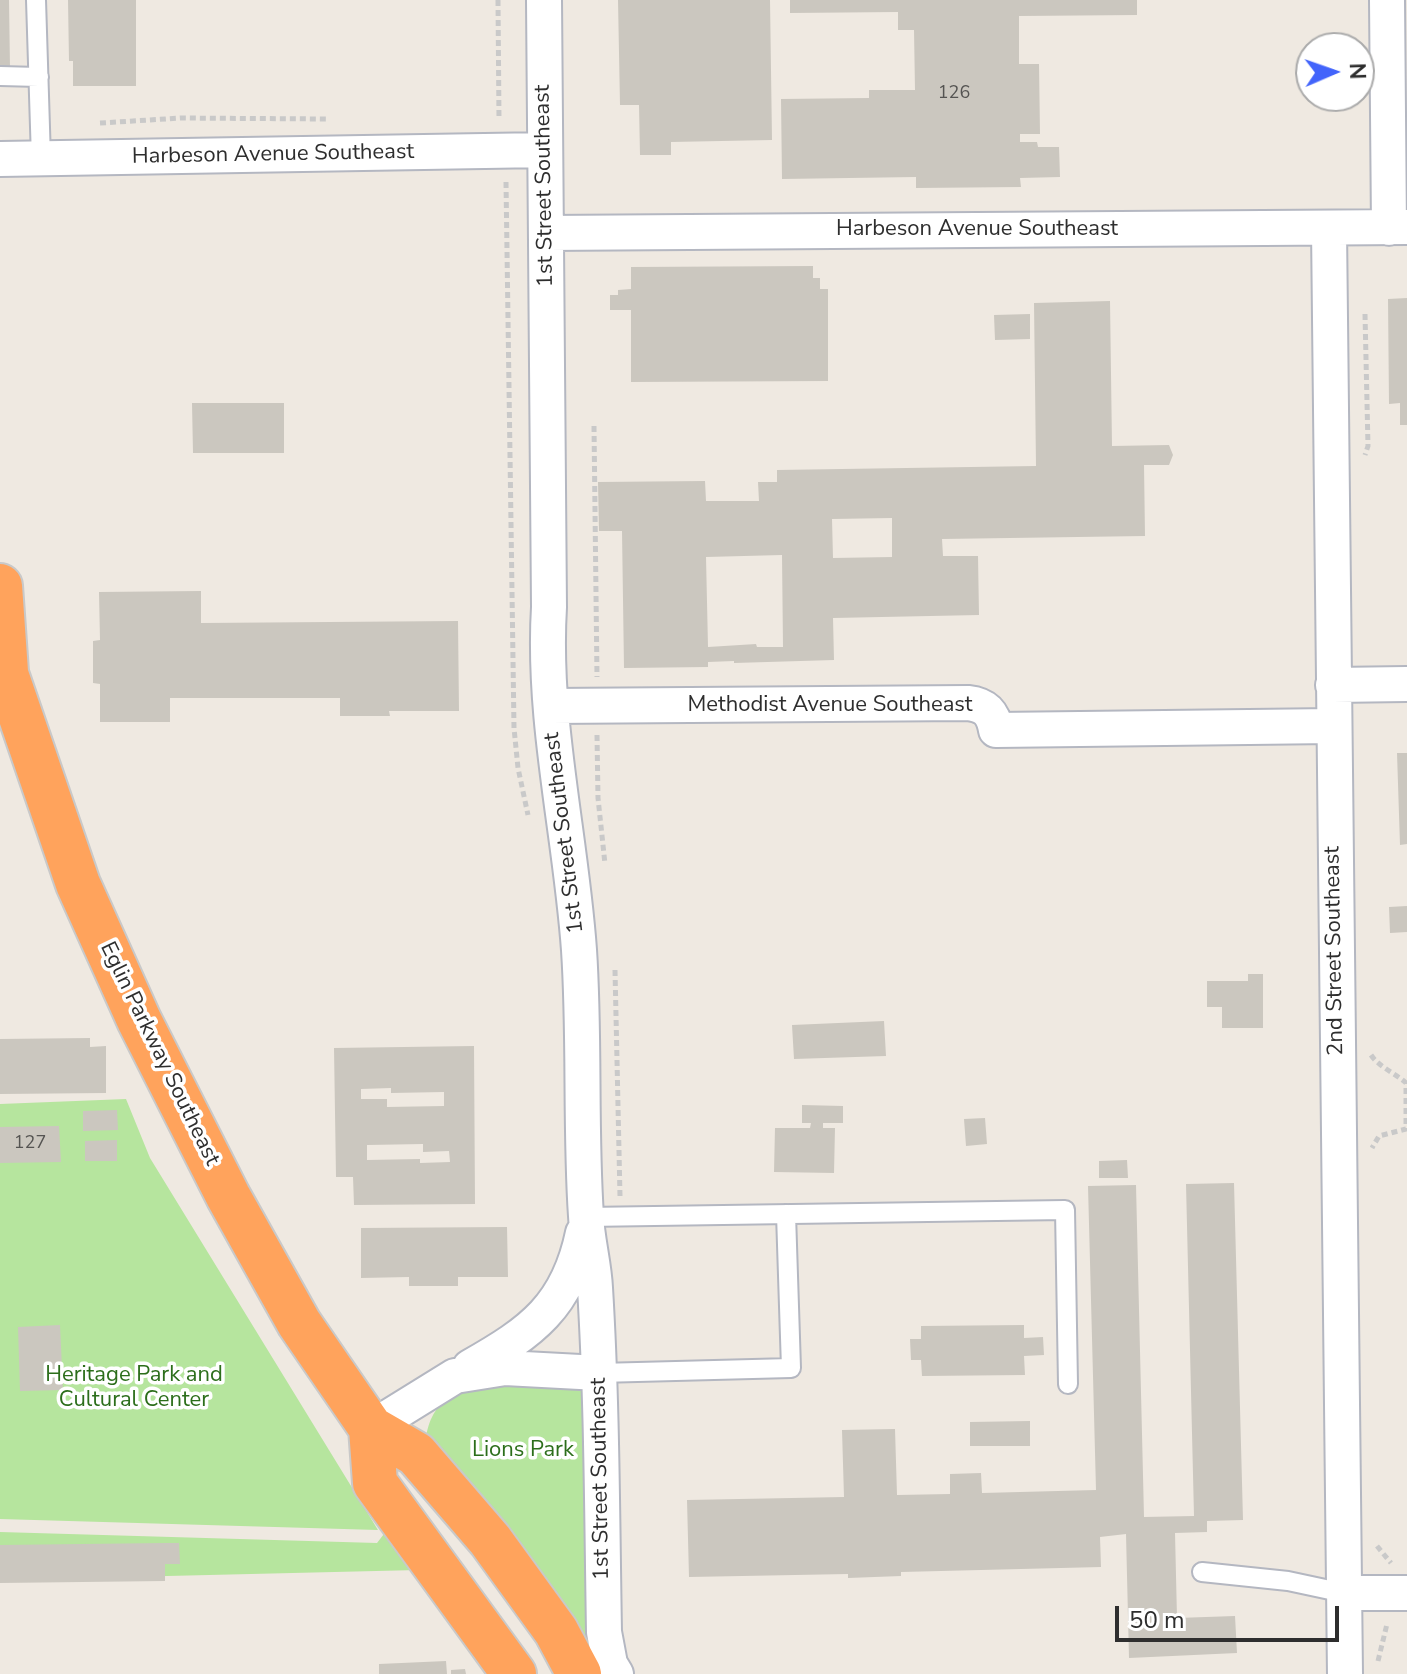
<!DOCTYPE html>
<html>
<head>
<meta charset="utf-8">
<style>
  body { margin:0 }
  #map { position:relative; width:1407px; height:1674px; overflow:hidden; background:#efe9e1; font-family:"Nunito Sans",sans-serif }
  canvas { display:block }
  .north { position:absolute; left:1295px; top:32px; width:80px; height:80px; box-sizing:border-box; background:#fff; border:2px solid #ababab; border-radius:50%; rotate:88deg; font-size:22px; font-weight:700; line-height:32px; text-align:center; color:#2e2e2e }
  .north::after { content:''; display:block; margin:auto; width:28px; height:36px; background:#4264fb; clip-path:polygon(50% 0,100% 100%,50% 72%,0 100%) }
  .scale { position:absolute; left:1115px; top:1606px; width:224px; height:36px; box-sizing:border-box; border:4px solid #2e2e2e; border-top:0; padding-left:10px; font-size:24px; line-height:28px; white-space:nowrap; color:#2e2e2e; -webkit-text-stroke:6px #fff; paint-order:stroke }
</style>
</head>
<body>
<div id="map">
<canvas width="1407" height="1674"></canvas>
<div class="north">N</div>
<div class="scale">50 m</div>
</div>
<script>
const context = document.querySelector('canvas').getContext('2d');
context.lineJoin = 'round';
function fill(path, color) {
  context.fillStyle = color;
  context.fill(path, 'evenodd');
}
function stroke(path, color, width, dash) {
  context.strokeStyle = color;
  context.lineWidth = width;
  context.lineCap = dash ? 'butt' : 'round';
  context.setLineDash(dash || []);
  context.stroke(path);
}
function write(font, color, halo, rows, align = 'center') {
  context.font = font + ' "Nunito Sans",sans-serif';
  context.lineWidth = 7;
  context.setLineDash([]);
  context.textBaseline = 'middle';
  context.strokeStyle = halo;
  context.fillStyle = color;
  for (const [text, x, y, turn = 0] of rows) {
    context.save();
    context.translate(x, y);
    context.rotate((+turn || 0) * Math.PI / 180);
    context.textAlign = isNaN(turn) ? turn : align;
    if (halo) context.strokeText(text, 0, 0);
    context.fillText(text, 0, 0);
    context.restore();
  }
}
fill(new Path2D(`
  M126,1099L150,1158L378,1530L0,1519V1104Z
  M500,1381L585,1389L600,1661L426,1438C433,1393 463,1391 500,1381Z
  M387,1530L418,1570L0,1580V1532L377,1543Z`), '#b6e59e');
fill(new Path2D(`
  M0,0H9L10,69H0Z
  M68,0H136V86H73V61H69Z
  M618,0H770L772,140L671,142V155H640L639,105H620Z
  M790,0H1137V15L1019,16V64H1039L1040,134H1020V142H1037L1038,147H1059L1060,177L1020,178L1021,187L916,188V177L782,179L781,99L869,98V90H915L914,30H898V12L790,13Z
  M813,266V278H820V289H828V381L631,382V310H610V295H618V290L631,289V267Z
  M1407,298V425H1400V403L1389,404L1388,299Z
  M1110,301L1112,446L1169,445L1173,455L1169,465H1144L1145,536L942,539L943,556H978L979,615L833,618L834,660L734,663V661L708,662V667L624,668L622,531H599L598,482L705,481L706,501H759L758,482H777V470L1036,466L1034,303ZM892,518V557L833,558L832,519ZM782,555L783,647H757L756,644L708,647L706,557Z
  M1030,314V339L995,340L994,315Z
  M192,403H284V453H193Z
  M201,591V623L458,621L459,711H389L390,716H340V698H170V722H100V684L93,683V641L100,640L99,592Z
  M1397,753H1407V844L1400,845Z
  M1407,906V932L1390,933L1389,907Z
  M1248,974H1263V1028H1222V1007H1207V981H1248Z
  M884,1021L886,1056L794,1059L792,1025Z
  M90,1038V1047L106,1046V1093L0,1094V1039Z
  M474,1046L475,1204L354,1205L353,1177H336L334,1048ZM391,1088V1093L444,1092V1106L387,1107V1099H361V1089ZM423,1144V1152L449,1151L450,1162L420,1163V1159L367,1160V1145Z
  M802,1105L843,1106V1123H823V1128H835L834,1173L774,1172L775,1128H810L811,1123H802Z
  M117,1110L118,1130L83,1131V1111Z
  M985,1118L987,1144L966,1146L964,1119Z
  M59,1126L61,1162L0,1163V1127Z
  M117,1140V1161H85V1141Z
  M1127,1160L1128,1178H1099V1161Z
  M1234,1183L1243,1520L1207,1521V1532L1175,1533L1177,1618L1235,1616L1237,1653L1129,1658L1126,1534L1100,1537L1101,1567L901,1572V1576L848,1578V1574L689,1577L687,1500L844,1497L842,1430L895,1429L897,1495L950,1494V1474L981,1473L982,1493L1096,1490L1088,1186L1136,1185L1144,1517L1194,1516L1186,1184Z
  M507,1227L508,1277H458V1286H409V1277L361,1278V1228Z
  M60,1325L63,1390L20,1391L18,1327Z
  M1024,1325V1338L1043,1337L1044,1355L1024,1356L1025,1375L922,1376L921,1360H911L910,1339H921V1326Z
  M1030,1421V1446H970V1422Z
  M165,1543H179L180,1564H165V1581L0,1583V1545Z
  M446,1661L447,1674H379V1664Z
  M465,1669L466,1674H451V1670Z`), '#cbc7bf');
const lane = new Path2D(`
  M36,0L41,159
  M0,76L39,77
  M586,1217L1065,1210L1068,1384
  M599,1373L791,1368L786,1214
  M1202,1572L1288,1581L1344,1593`);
const street = new Path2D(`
  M544,0L549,607C542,722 571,836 579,950C585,1039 580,1128 586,1216C587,1240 594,1264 595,1288C602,1402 602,1518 604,1632L610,1664L616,1674
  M1387,0L1389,228
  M0,159L545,150
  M1329,228L1345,1674
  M546,233L1407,227
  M1333,685L1407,684
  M551,706L968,703C986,705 993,713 996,730L1333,726
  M470,1367C532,1332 568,1306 583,1233
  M371,1428L455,1376L505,1368L599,1373
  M1344,1593H1407`);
const highway = new Path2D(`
  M0,586L6,672
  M0,656L78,884L139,1020L228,1196L299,1323L371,1428L416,1454L490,1540L556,1631L579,1674
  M371,1428L375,1483L514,1674`);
stroke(lane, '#b4b7c1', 22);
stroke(street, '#b4b7c1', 38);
stroke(highway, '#c9c9c9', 48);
stroke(new Path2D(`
  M498,0L499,120
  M100,123L181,118L326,119
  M506,182L514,728L518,768L528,815
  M1365,314L1368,446L1365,455
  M594,426L597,677
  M597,735L598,798L605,864
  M615,970L620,1196
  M1371,1055C1379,1067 1395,1073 1406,1083V1129L1379,1136L1372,1148
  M1377,1546L1391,1563
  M1378,1661L1387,1624`), '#c9c9c9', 5, [6, 4]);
stroke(lane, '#fff', 18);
stroke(street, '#fff', 34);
stroke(highway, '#ffa35c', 44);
write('18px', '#555452', null, [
  ["126",954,94],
  ["127",30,1144]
]);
write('22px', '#2e2e2e', '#fff', [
  ["Harbeson Avenue Southeast",273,155,-1],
  ["1st Street Southeast",545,186,-91],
  ["Harbeson Avenue Southeast",977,230],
  ["Methodist Avenue Southeast",830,706],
  ["1st Street Southeast",565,833,-97],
  ["2nd Street Southeast",1335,951,-91],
  ["Eglin Parkway Southeast",159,1054,64],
  ["1st Street Southeast",601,1479,-91]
]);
write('22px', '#2c6e1b', '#fff', [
  ["Heritage Park and",134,1376],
  ["Cultural Center",134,1401],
  ["Lions Park",523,1451]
]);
</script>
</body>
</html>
